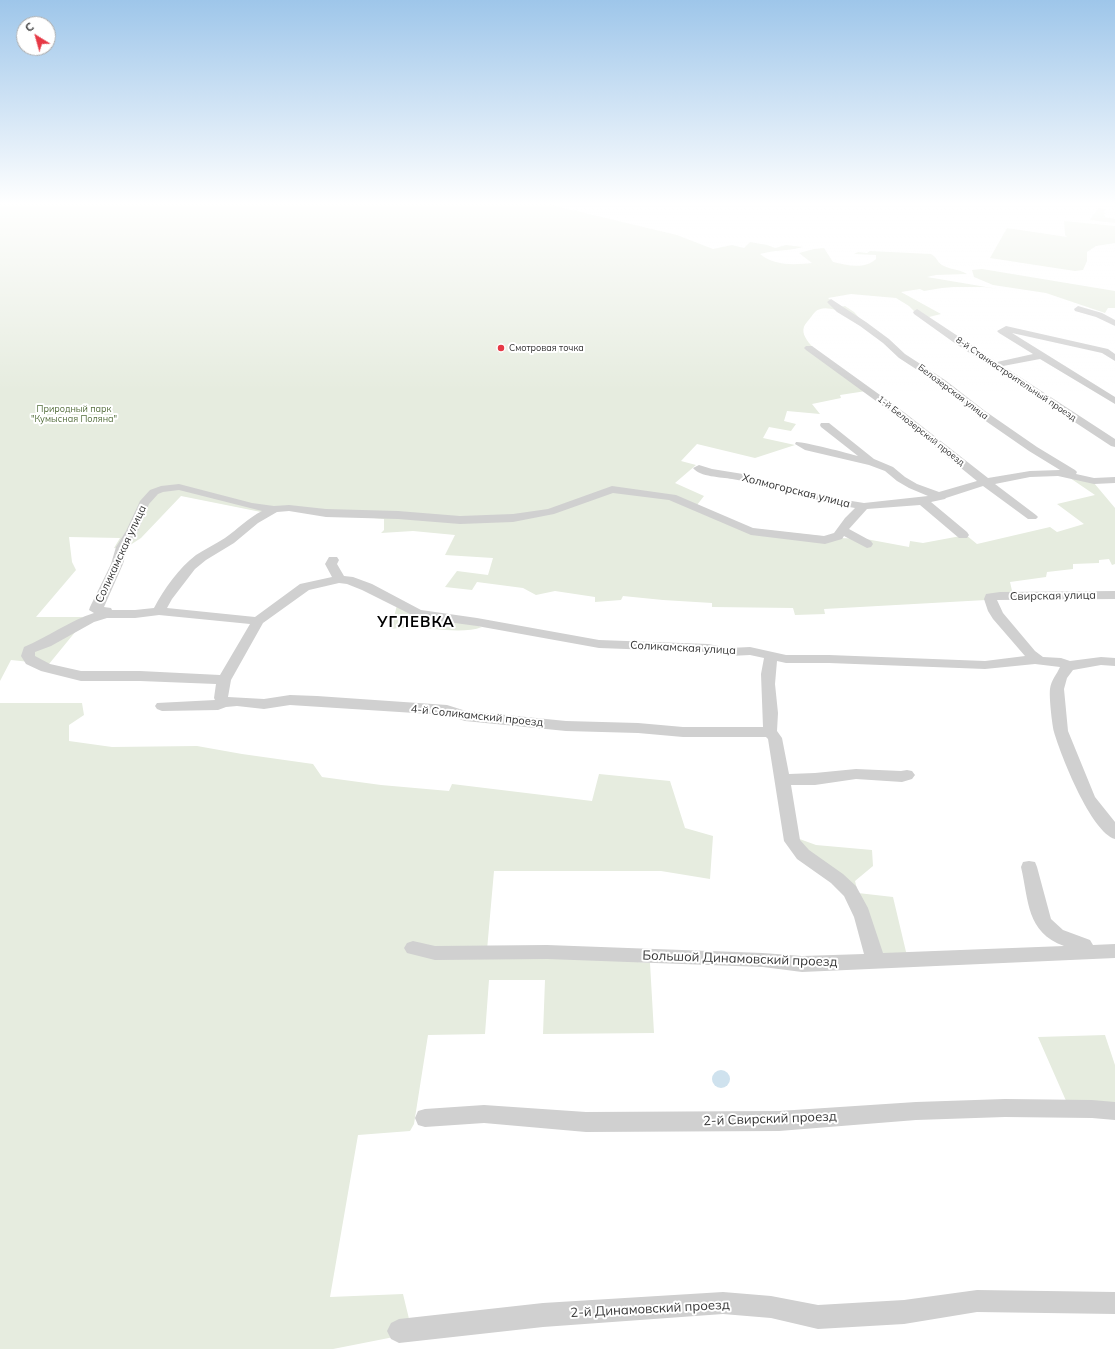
<!DOCTYPE html>
<html>
<head>
<meta charset="utf-8">
<style>
  body { margin:0 }
  #map { position:relative; width:1115px; height:1349px; overflow:hidden; background:#fff; font-family:Mulish,sans-serif }
  canvas { display:block }
  .north { position:absolute; left:16px; top:16px; width:40px; height:40px; box-sizing:border-box; background:#fff; border:1px solid #adadad; border-radius:50%; rotate:323deg; font-size:11px; font-weight:700; line-height:16px; text-align:center; color:#333 }
  .north::after { content:''; display:block; margin:auto; width:14px; height:18px; background:#e63946; clip-path:polygon(50% 0,100% 100%,50% 72%,0 100%) }
</style>
</head>
<body>
<div id="map">
<canvas width="1115" height="1349"></canvas>
<div class="north">С</div>
</div>
<script>
const context = document.querySelector('canvas').getContext('2d');
context.lineJoin = 'round';
function fill(path, color) {
  context.fillStyle = color;
  context.fill(path, 'evenodd');
}
function stroke(path, color, width, dash) {
  context.strokeStyle = color;
  context.lineWidth = width;
  context.lineCap = dash ? 'butt' : 'round';
  context.setLineDash(dash || []);
  context.stroke(path);
}
function write(font, color, halo, rows, align = 'center') {
  context.font = font + ' Mulish,sans-serif';
  context.lineWidth = 4;
  context.setLineDash([]);
  context.textBaseline = 'middle';
  context.strokeStyle = halo;
  context.fillStyle = color;
  for (const [text, x, y, turn = 0] of rows) {
    context.save();
    context.translate(x, y);
    context.rotate((+turn || 0) * Math.PI / 180);
    context.textAlign = isNaN(turn) ? turn : align;
    if (halo) context.strokeText(text, 0, 0);
    context.fillText(text, 0, 0);
    context.restore();
  }
}
fill(new Path2D(`
  M0,202H547L543,203L677,235L713,249L732,245L744,248L750,242L767,245L775,248L786,245L803,247C789,251 774,250 760,254C775,266 793,265 812,263L799,253L814,249L824,248L833,262C847,265 864,270 876,259V255L854,254L858,252L867,253L870,251L931,254C937,257 937,262 942,265C950,270 960,269 967,274L936,275L927,277L998,289L984,287H954L942,288L924,291L920,289L901,292L941,314L929,317L915,312L909,306L896,298L851,294L828,298L840,307L845,306L854,312L863,322C852,317 826,301 815,312C812,315 810,319 807,322C801,329 803,335 809,343C823,360 849,377 866,391L840,395L841,398L812,404L820,414L787,411L784,421L796,424L791,431L769,427L763,438L795,445L755,458L697,444L681,461L696,465L675,483L704,496L697,505L747,528L840,538L866,539L909,547L910,541L923,543L966,535L977,544L1050,527L1057,532L1084,524L1057,504L1095,495L1070,478L1094,483L1115,508V564L1112,565L1109,559L1099,560V563L1073,564V569L1047,572L1046,577L1010,582L1013,595L986,600L824,609L825,614L795,615L793,608L712,607V603L663,600L623,596L621,600L595,602V597L555,591L536,595L523,588L477,582L472,590L445,587L457,571L488,575L493,558L445,555L455,535L413,531L381,533L384,530V519L288,510L261,512L181,496L141,538L124,549L114,548L120,538L69,537L72,562L76,570L36,617H81L94,620L76,631L49,664L11,660L0,681Z
  M1098,208L1106,209L1103,212L1106,213L1104,215L1105,216V217L1115,219V223L1090,220Z
  M1064,221L1115,226V243L1096,246L1087,252V261L1083,270L1075,271L990,258L1007,228L1067,237L1065,235Z
  M982,269L1115,291V308H1108L1105,313L1046,293L993,285L974,277L972,270Z
  M397,605L482,627C459,636 418,624 391,629Z
  M0,703H82L84,715L69,725V741L112,747L197,746L242,754L313,764L322,777L381,785L449,791L452,784L592,801L599,774L670,781L685,828L713,836L710,879L661,871H494L487,950L650,963L654,1033L543,1034L545,980H489L485,1034L428,1035L414,1124L410,1131L358,1135L330,1297L403,1294L410,1323L404,1335L333,1349H0Z
  M794,837L816,845L872,850L873,866L855,881L858,893L893,897L907,956L881,954L862,907Z
  M1105,1035L1115,1065V1107L1067,1103L1038,1037Z`), '#e6ecdf');
fill(new Path2D(`
  M712 1079a9 9 0 1 1 18 0a9 9 0 1 1-18 0Z`), '#cfe2ee');
fill(new Path2D(`
  M831,299L866,322L889,339L905,354L945,380L985,411L1037,447L1075,470L1077,472L1076,474L1094,478L1115,477V483L1094,484L1058,476L1030,477L995,484L1036,515L1038,517L1036,519H1028L983,486L946,498L945,499L931,502L967,532L969,535L967,538H959L920,505L867,509L849,529L871,541L873,544L871,547L867,548L844,536L842,539L825,544L751,535L669,500L613,493L554,514L513,522L460,524L398,519L326,517L289,511L277,512L258,523L234,543L206,560L195,569L172,599L167,608L255,617L300,584L332,577L325,564L329,557H337L339,560L337,564L344,576L353,577L372,584L421,610L477,618L599,640L708,644L730,648L750,647L786,655H829L985,661L1025,656L993,619L988,611L984,599L986,594L1000,592L1115,591V599L997,600L1003,613L1035,651L1043,657L1061,658L1070,661L1101,657L1115,658V666L1101,665L1073,670L1067,678L1064,689L1068,731L1095,797L1115,822V839C1091,832 1061,756 1054,732C1052,724 1049,697 1050,689C1051,680 1057,674 1060,667L1035,664L985,669L829,663H786L777,661L775,684L778,713L777,731L782,738L789,774L815,773L856,769L901,771L907,770L912,771L915,775L912,779L902,782L856,779L815,785H791L800,840L809,850L843,874L856,886L868,908L883,953L1064,946C1026,932 1029,901 1021,867L1023,862L1029,861L1035,862L1037,867L1051,919L1063,930L1090,940L1093,945L1115,944V958L802,972L763,967L547,959L435,960L407,953L404,948L407,943L413,941L435,946L547,945L763,953L802,956L864,954L854,917L844,896L831,883L797,859L784,841L768,739L766,737H683L638,733L566,731L465,721L446,715L290,705L264,709L237,706L226,707L218,710L162,711L157,709L155,706L157,703L215,700L214,698L216,684L140,681H81L41,671L26,664L21,656L24,647C48,637 69,621 94,613L89,610L90,607L111,564L116,547L126,531L140,501L150,490L161,486L179,484L252,503L274,506L289,505L326,509L398,511L460,516L513,514L548,509L612,486L676,495L753,528L824,536L834,533L845,518L855,508C813,502 773,485 732,479C721,477 700,477 693,468L699,465L712,469L743,474L833,498L864,503L928,496L909,488L897,481L885,471L869,465L805,450L795,444L796,442C801,441 848,453 858,456L821,427L820,425L821,423H829L874,459L893,467L905,477L917,484L939,492L977,481L898,417L806,350L804,348L806,346H812L905,413L988,478L1030,471L1060,470L1029,451L977,415L939,384L899,358L883,343L860,326L837,312L827,302ZM179,490L262,511C248,518 238,529 225,538C216,544 205,549 196,555C179,568 164,589 154,608L135,610H112L111,608L104,607L123,564L128,547L138,531L149,504L158,494L163,492ZM339,583L347,584L362,590L418,618L477,626L599,648L708,652L730,656L750,655L764,658L761,674L763,727H683L638,723L566,721L466,711L447,705L317,696L290,695L264,699L228,697L231,680L263,623L309,590ZM159,615L250,624L220,675L140,671H81L50,664L35,656V652L51,646L94,622L107,618H135Z
  M1078,306L1102,313L1115,320V326L1096,317L1075,311L1074,309Z
  M917,309L997,362L1033,354L999,333L997,331L1006,326L1108,349L1115,354V361L1102,353L1012,333L1115,397V404L1040,359L1003,366L1115,439V447L1111,446L956,344L914,314L913,312Z
  M1005,1099L1092,1100L1115,1102V1120L1092,1118L1005,1117L916,1120L779,1131L586,1132L484,1123L425,1127L418,1125L415,1118L418,1111L425,1109L484,1105L586,1112L779,1111L916,1102Z
  M977,1290L1115,1292V1314L977,1312L904,1324L818,1329L771,1318L723,1314L543,1327L399,1343L391,1339L387,1331L391,1323L399,1319L543,1303L723,1292L771,1296L818,1305L904,1300Z`), '#d0d0d0');
const sky = context.createLinearGradient(0, 0, 0, 391);
sky.addColorStop(0, '#9ec6ea');
sky.addColorStop(0.52, '#fff');
sky.addColorStop(1, '#ffffff00');
context.fillStyle = sky;
context.fillRect(0, 0, 1115, 391);
for (const [x, y, r, color] of [
  [501,348,4,"#e63946"]
]) {
  const dot = new Path2D();
  dot.arc(x, y, r, 0, 2 * Math.PI);
  context.fillStyle = color;
  context.fill(dot);
  stroke(dot, '#fff', 1.5);
}
write('9px', '#333', '#fff', [
  ["Смотровая точка",509,348]
], 'left');
write('9px', '#333', '#fff', [
  ["8-й Станкостроительный проезд",1016,379,34],
  ["Белозерская улица",953,392,37],
  ["1-й Белозерский проезд",921,431,38]
]);
write('9px', '#56703f', '#fff', [
  ["Природный парк",74,409],
  ["\"Кумысная Поляна\"",74,419]
]);
write('11px', '#333', '#fff', [
  ["Холмогорская улица",796,491,14],
  ["Соликамская улица",121,554,-65],
  ["Свирская улица",1053,596,-1],
  ["Соликамская улица",683,648,3],
  ["4-й Соликамский проезд",477,716,6]
]);
write('13px', '#333', '#fff', [
  ["Большой Динамовский проезд",740,959,2],
  ["2-й Свирский проезд",770,1119,-2],
  ["2-й Динамовский проезд",650,1309,-3]
]);
context.letterSpacing = '1px';
write('bold 15px', '#000', '#fff', [
  ["УГЛЕВКА",416,622]
]);
context.letterSpacing = '0px';
</script>
</body>
</html>
